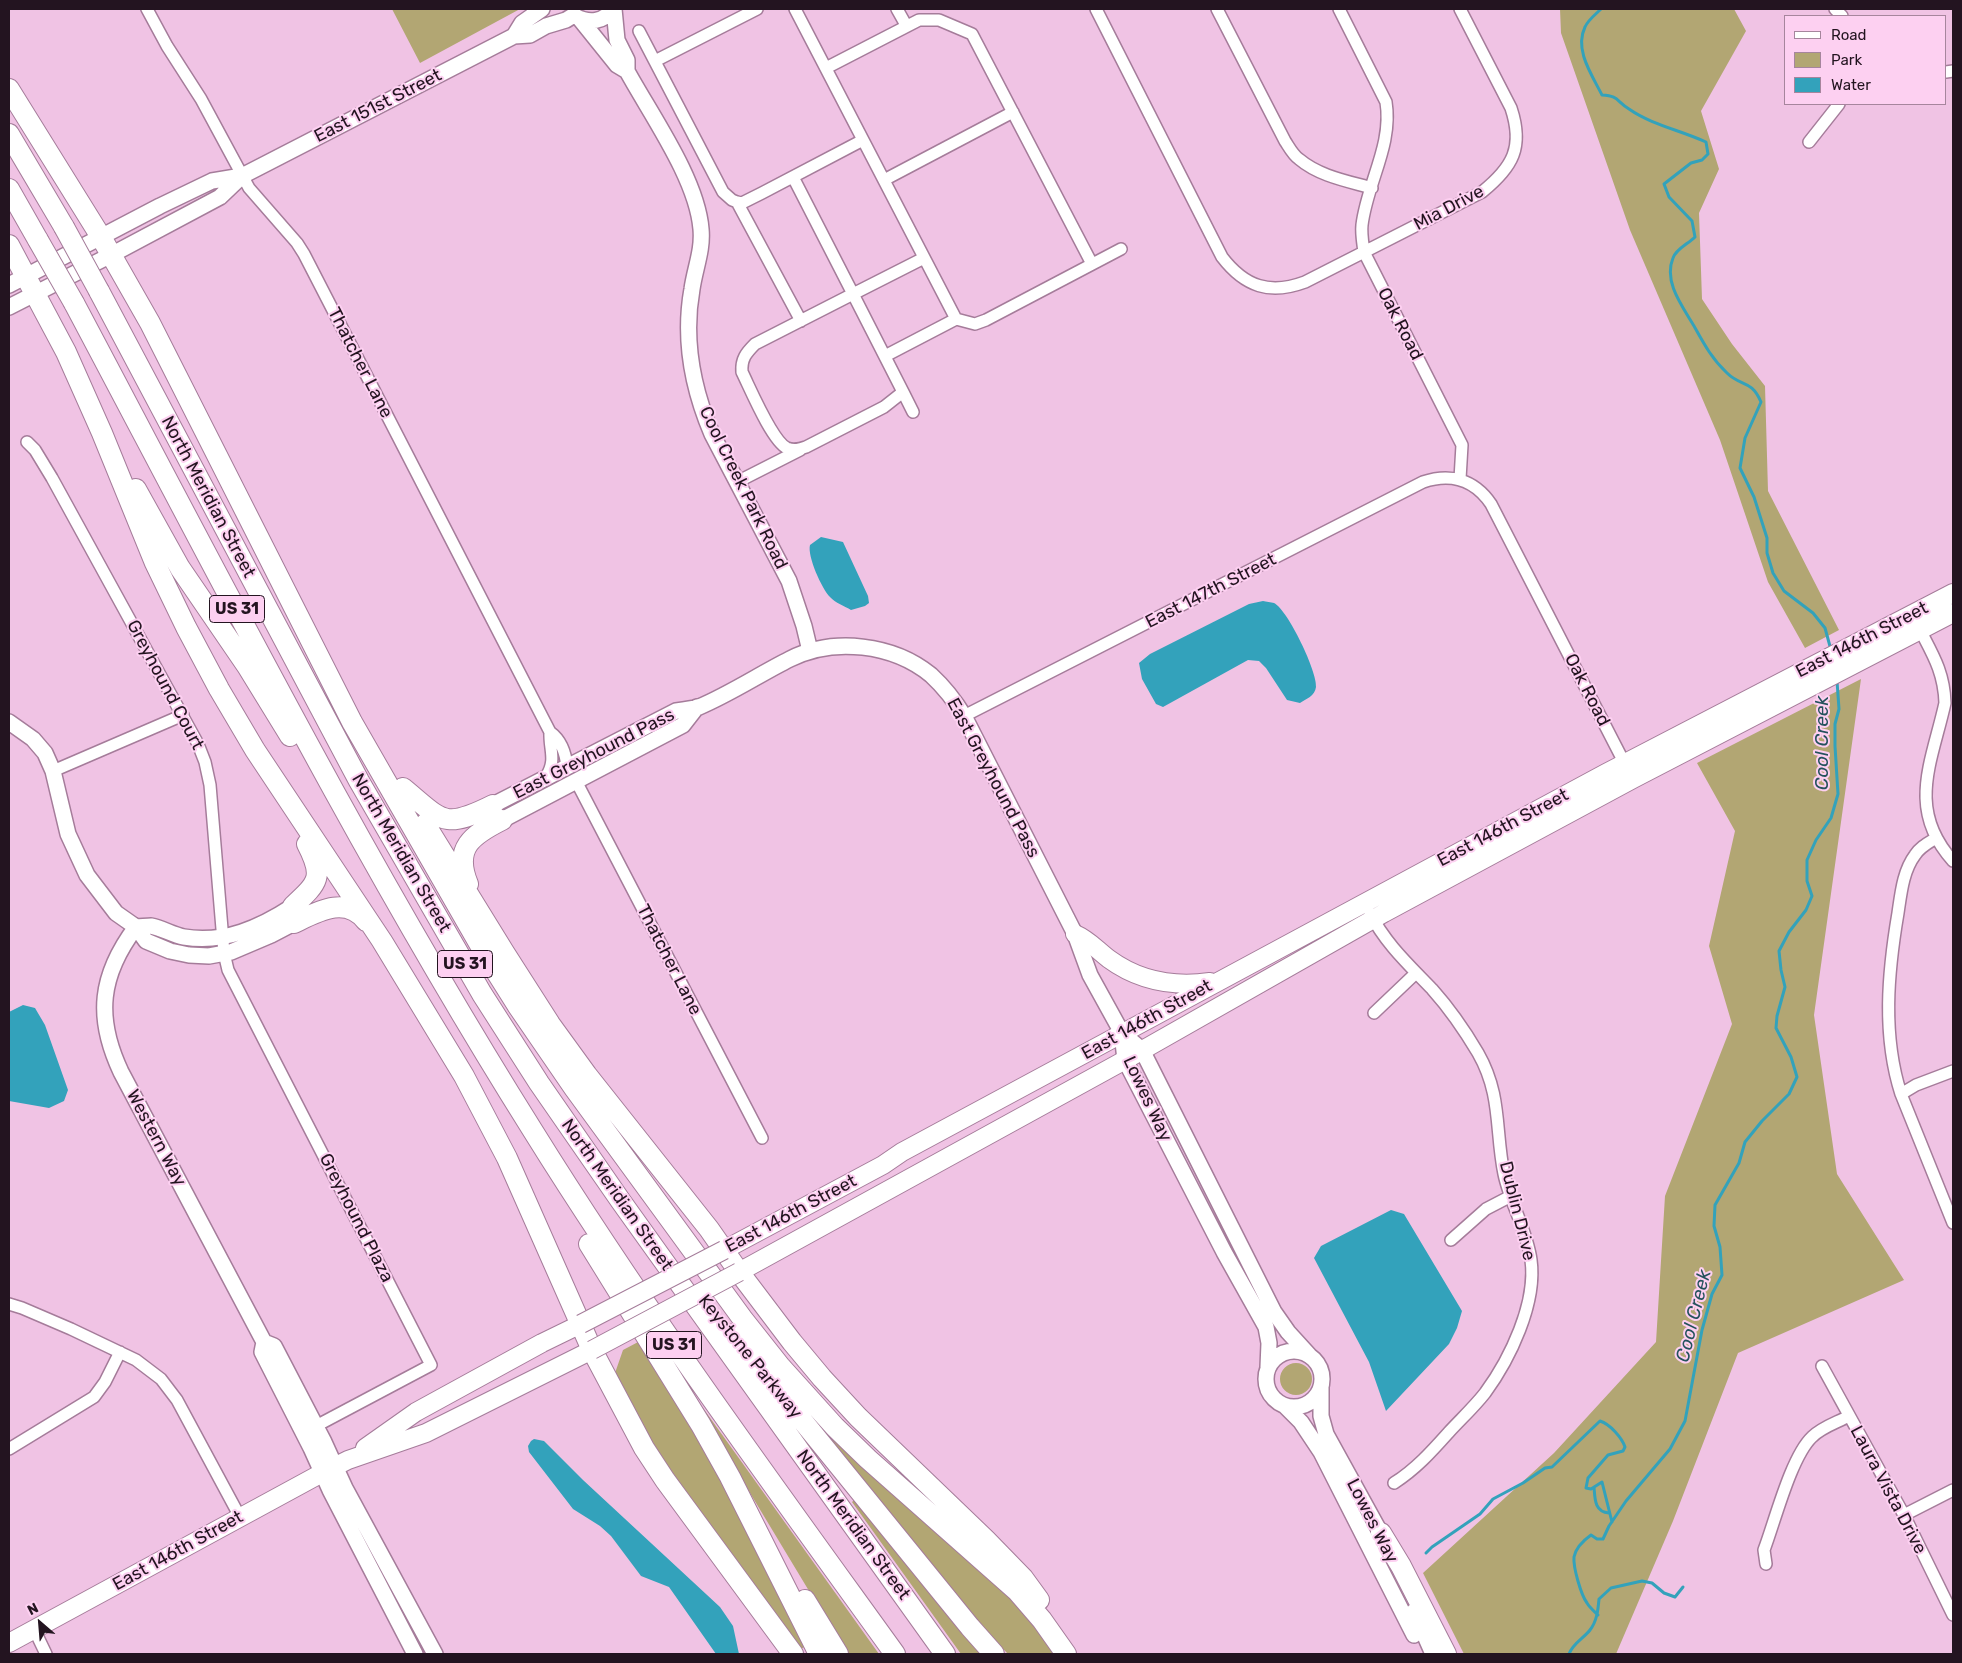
<!DOCTYPE html>
<html>
<head>
<meta charset="utf-8">
<style>
  body { margin:0 }
  #map { position:relative; width:1962px; height:1663px; overflow:hidden; background:#f0c3e4; font-family:Rubik,sans-serif }
  canvas { display:block }
  .frame { position:absolute; inset:0; border:10px solid #231420; pointer-events:none }
  .legend { position:absolute; left:1784px; top:15px; width:162px; height:90px; box-sizing:border-box; background:#fdd0f1; border:1px solid #a6859d; margin:0; padding:6px 9px; list-style:none; font-size:15px; color:#231420 }
  .legend li { display:flex; align-items:center; gap:10px; height:25px }
  .legend b { width:25px; border:1px solid #a6859d }
  .north { position:absolute; left:15px; top:1598px; width:50px; height:50px; -webkit-text-stroke:4px #fdd0f1; paint-order:stroke; rotate:333deg; font-size:14px; font-weight:700; line-height:20px; text-align:center; color:#231420 }
  .north::after { content:''; display:block; margin:auto; width:18px; height:22px; background:#231420; clip-path:polygon(50% 0,100% 100%,50% 72%,0 100%) }
</style>
</head>
<body>
<div id="map">
<canvas width="1962" height="1663"></canvas>
<div class="frame"></div>
<ul class="legend">
<li><b style="height:6px;background:#fff"></b>Road</li>
<li><b style="height:14px;background:#b2a673"></b>Park</li>
<li><b style="height:14px;background:#33a2bb"></b>Water</li>
</ul>
<div class="north">N</div>
</div>
<script>
const context = document.querySelector('canvas').getContext('2d');
context.lineJoin = 'round';
function fill(path, color) {
  context.fillStyle = color;
  context.fill(path, 'evenodd');
}
function stroke(path, color, width, dash) {
  context.strokeStyle = color;
  context.lineWidth = width;
  context.lineCap = dash ? 'butt' : 'round';
  context.setLineDash(dash || []);
  context.stroke(path);
}
function write(font, color, halo, rows, align = 'center') {
  context.font = font + ' Rubik,sans-serif';
  context.lineWidth = 4;
  context.setLineDash([]);
  context.textBaseline = 'middle';
  context.strokeStyle = halo;
  context.fillStyle = color;
  for (const [text, x, y, turn = 0] of rows) {
    context.save();
    context.translate(x, y);
    context.rotate((+turn || 0) * Math.PI / 180);
    context.textAlign = isNaN(turn) ? turn : align;
    if (halo) context.strokeText(text, 0, 0);
    context.fillText(text, 0, 0);
    context.restore();
  }
}
fill(new Path2D(`
  M392,9H520L420,63Z
  M1560,9H1734L1746,31L1701,111L1719,169L1699,213L1702,299L1732,344L1765,386L1768,491L1839,630L1805,648L1768,582L1720,440L1630,230L1561,33Z
  M1861,679L1814,1015L1837,1174L1904,1280L1738,1353L1673,1521L1616,1654H1464L1423,1573L1554,1453L1656,1342L1665,1196L1732,1024L1709,946L1735,831L1697,763Z
  M640,1341L687,1415L807,1645L797,1652L659,1460L615,1373L623,1350Z
  M1280 1379a16 16 0 1 1 32 0a16 16 0 1 1-32 0Z
  M703,1408L879,1654H847L700,1410Z
  M822,1424L1011,1593L1060,1654H1008L986,1631L817,1428Z
  M855,1499L984,1654H961L852,1502Z`), '#b2a673');
fill(new Path2D(`
  M821,537L843,542L868,596L869,603L865,606L851,610C845,606 835,603 830,597C822,589 807,556 810,545Z
  M1263,601C1266,602 1271,602 1274,603C1288,610 1318,673 1316,687C1315,696 1306,699 1300,703L1287,700L1266,668L1259,661L1248,660L1163,707L1156,704L1142,679L1139,663L1150,654L1249,604Z
  M23,1005L35,1008L45,1025L68,1090L64,1101L49,1108L9,1101V1012Z
  M1391,1210L1404,1214L1462,1311L1457,1328L1449,1344L1386,1411L1369,1362L1314,1258L1321,1246Z
  M534,1439L544,1441L583,1480L720,1607L733,1626L739,1654H716L669,1587L641,1576L611,1536L600,1526L573,1509L529,1452L528,1446L531,1441Z`), '#33a2bb');
stroke(new Path2D(`
  M1601,9C1596,14 1588,20 1585,27C1574,50 1592,75 1602,95C1619,96 1616,101 1629,109C1652,125 1680,130 1706,142L1708,154L1702,160L1691,163L1664,184L1669,197L1692,221L1695,237C1688,244 1676,249 1673,258C1663,282 1683,307 1694,326C1704,344 1712,359 1727,373C1741,387 1751,379 1761,402L1745,438L1740,468L1754,497L1767,538V553L1773,573L1784,591L1813,613L1825,628L1831,650
  M1594,1487C1595,1498 1594,1512 1609,1513
  M1426,1553L1432,1547L1480,1514L1493,1499L1523,1483L1545,1468L1552,1467L1600,1421C1610,1424 1622,1438 1625,1447L1623,1451L1608,1455L1588,1478L1586,1488L1591,1489L1602,1482L1612,1522
  M1598,1615C1594,1611 1590,1608 1587,1603C1581,1595 1573,1567 1574,1557C1576,1547 1584,1540 1591,1535L1597,1539H1603L1609,1526L1626,1501L1670,1449L1685,1421L1702,1330L1712,1294L1722,1275L1720,1247L1714,1226L1715,1205L1739,1163L1745,1142L1762,1121L1789,1094L1797,1077L1791,1057L1776,1028L1777,1016L1785,987L1781,970L1779,951L1789,932L1806,910L1812,896L1807,881V860L1816,840L1831,818L1838,794L1835,746V724L1839,709L1837,681
  M1569,1654C1573,1643 1583,1639 1590,1630C1597,1621 1598,1610 1599,1599L1611,1588L1642,1581L1652,1583L1664,1593L1675,1597L1683,1587`), '#33a2bb', 3);
const street = new Path2D(`
  M147,9L167,46L201,99L249,188L297,243L304,254L550,732C561,740 566,754 567,768
  M795,9L956,319L975,324L986,320L1121,249
  M897,9L906,25
  M1096,9L1222,257C1245,287 1270,295 1305,282L1482,192C1513,167 1524,147 1511,108L1460,9
  M1217,9L1285,141C1289,147 1293,155 1299,159C1319,176 1347,181 1372,188
  M1339,9L1386,102C1393,145 1367,183 1362,225C1361,234 1363,244 1364,252L1462,445L1460,479
  M1835,9L1842,16
  M639,31L723,192L732,200L737,202L801,321
  M655,61L757,9
  M826,68L919,20H939L972,34L1092,264
  M1946,72L1953,71
  M1809,142L1839,104
  M793,177L853,294L755,344C746,353 741,359 742,372C750,388 772,441 787,448C794,451 800,449 806,447L884,407L903,392L853,294L924,258
  M884,180L1013,112
  M737,202L742,203L762,193L863,140
  M885,356L956,319
  M903,392L913,412
  M27,442L35,450L52,478L198,744L205,762L210,785L224,953L228,970L431,1365L316,1426
  M737,482L800,450
  M1917,624C1931,652 1944,670 1945,703C1932,762 1906,809 1953,861
  M964,716L1423,482C1450,473 1474,479 1491,504L1627,768
  M53,771L183,715
  M546,777C557,759 549,750 550,732
  M576,781L762,1138
  M1936,838C1928,843 1920,847 1915,855C1903,871 1901,893 1898,913C1888,972 1882,1035 1901,1094L1953,1223
  M1370,913C1385,943 1409,965 1432,989C1449,1008 1465,1031 1478,1053C1502,1095 1495,1130 1504,1174C1510,1203 1527,1230 1531,1260C1537,1303 1510,1359 1485,1393C1474,1407 1461,1419 1449,1432C1432,1451 1416,1469 1394,1483
  M1374,1013L1416,973
  M1901,1094L1916,1085L1953,1071
  M1451,1240L1486,1209L1511,1196
  M9,1304L22,1308L71,1329L136,1360L161,1379L177,1400L240,1517
  M1822,1366L1904,1515L1953,1615
  M9,1449L94,1397L105,1382L120,1352
  M1904,1515L1953,1490
  M1766,1564L1764,1550C1775,1521 1791,1457 1812,1437C1822,1427 1836,1423 1849,1416
  M34,1629L46,1654`);
const secondary = new Path2D(`
  M614,9L617,40L627,60V71C651,115 697,179 701,229C703,250 695,268 692,289C683,339 692,387 712,434L789,581L804,626L810,651
  M575,16C589,24 604,22 613,9
  M580,19L617,65L627,71
  M514,36L522,23L542,9
  M9,285L160,206L212,181L242,176
  M9,307L111,255L220,197L242,176L514,36L530,35L546,26L566,20L574,15
  M9,722L33,739L45,753L53,771L68,834L87,875L116,913L136,927L146,941L170,951L189,955L209,956L231,952L271,935L294,923
  M493,805L676,711C684,710 692,709 699,707C730,694 760,674 790,659C834,637 893,644 931,675C944,687 955,701 964,716L1075,934L1090,975L1122,1033L1142,1050L1274,1312L1288,1332L1309,1355
  M502,820L683,725L697,707
  M136,927C100,975 95,1017 121,1072L264,1342L262,1352L311,1448L330,1490L415,1654
  M136,927C141,927 146,926 151,926C162,928 173,935 184,937C224,944 261,927 293,906
  M1122,1033L1125,1060L1224,1252L1266,1327L1269,1343L1268,1367
  M264,1342L274,1346L324,1442L345,1488L435,1654
  M1266 1379a28 28 0 1 1 56 0a28 28 0 1 1-56 0Z
  M1321,1387V1416L1326,1434L1385,1541
  M1285,1406L1301,1422L1321,1452L1414,1635
  M1414,1611L1433,1654`);
const primary = new Path2D(`
  M1075,934C1089,940 1097,950 1109,959C1139,981 1174,987 1210,982
  M724,1250L883,1165L902,1152L1606,773L1953,593
  M739,1272L1125,1060L1384,913L1633,779L1953,613
  M365,1448L416,1412L542,1343L581,1324
  M9,1643L322,1473L348,1460L426,1433L592,1350`);
const highway = new Path2D(`
  M9,89L101,237L150,323L352,722L488,959L517,1005L574,1088L742,1318L780,1366L835,1427L868,1459L1017,1591L1042,1620L1066,1654
  M9,134L64,227
  M9,189L38,240
  M9,245L66,352L102,433L155,563L186,627L219,689L255,750L382,941L464,1076L507,1158L592,1350L644,1448L665,1480L793,1654
  M99,291L359,781L482,994L539,1083L620,1200L945,1654
  M74,303C222,582 365,864 533,1131C645,1311 771,1482 895,1654
  M136,489L180,568L247,666L290,736
  M403,788C443,821 443,830 493,805
  M425,824L504,952L550,1024L587,1075L709,1229L739,1272L792,1342L822,1378L858,1417L986,1540L1023,1578L1039,1600
  M468,884C453,848 472,835 502,820
  M293,906C319,882 324,877 307,844
  M294,923C317,912 346,895 366,921
  M589,1244L701,1425L730,1477L819,1654
  M732,1334L970,1627L994,1654
  M1381,1533L1401,1566L1446,1654
  M805,1600L838,1654`);
stroke(street, '#a57c9a', 14);
stroke(secondary, '#a57c9a', 18);
stroke(primary, '#a57c9a', 20);
stroke(highway, '#a57c9a', 22);
stroke(street, '#fff', 11);
stroke(secondary, '#fff', 15);
stroke(primary, '#fff', 18);
stroke(highway, '#fff', 20);
const primaryBridge = new Path2D(`
  M581,1324L724,1250
  M592,1350L739,1272`);
const highwayBridge = new Path2D(`
  M64,227L99,291
  M38,240L74,303`);
stroke(primaryBridge, '#a57c9a', 20, []);
stroke(highwayBridge, '#a57c9a', 22, []);
stroke(primaryBridge, '#fff', 18);
stroke(highwayBridge, '#fff', 20);
for (const [x, y, w] of [
  [237,609,55],
  [465,964,55],
  [674,1345,55]
]) {
  const box = new Path2D();
  box.roundRect(x - w / 2, y - 13.5, w, 27, 4);
  context.fillStyle = '#fdd0f1';
  context.fill(box);
  stroke(box, '#231420', 1);
}
write('bold 16px', '#231420', null, [
  ["US 31",237,609],
  ["US 31",465,964],
  ["US 31",674,1345]
]);
write('18px', '#231420', '#fdd0f1', [
  ["East 151st Street",378,106,-27],
  ["Mia Drive",1449,208,-28],
  ["Oak Road",1400,324,63],
  ["Thatcher Lane",360,363,63],
  ["Cool Creek Park Road",743,488,64],
  ["North Meridian Street",208,497,62],
  ["East 147th Street",1211,591,-27],
  ["East 146th Street",1862,640,-27],
  ["Greyhound Court",165,685,62],
  ["Oak Road",1587,690,63],
  ["East Greyhound Pass",594,754,-27],
  ["East Greyhound Pass",993,778,62],
  ["East 146th Street",1503,828,-28],
  ["North Meridian Street",401,853,60],
  ["Thatcher Lane",669,960,63],
  ["East 146th Street",1147,1020,-29],
  ["Lowes Way",1147,1099,65],
  ["Western Way",156,1138,62],
  ["North Meridian Street",617,1195,55],
  ["Dublin Drive",1517,1211,76],
  ["East 146th Street",791,1214,-28],
  ["Greyhound Plaza",356,1218,63],
  ["Keystone Parkway",750,1357,51],
  ["Laura Vista Drive",1888,1490,62],
  ["Lowes Way",1372,1521,63],
  ["North Meridian Street",853,1525,54],
  ["East 146th Street",178,1551,-29]
]);
write('italic 19px', '#24525d', '#fdd0f1', [
  ["Cool Creek",1823,743,-90],
  ["Cool Creek",1694,1316,-76]
]);
</script>
</body>
</html>
